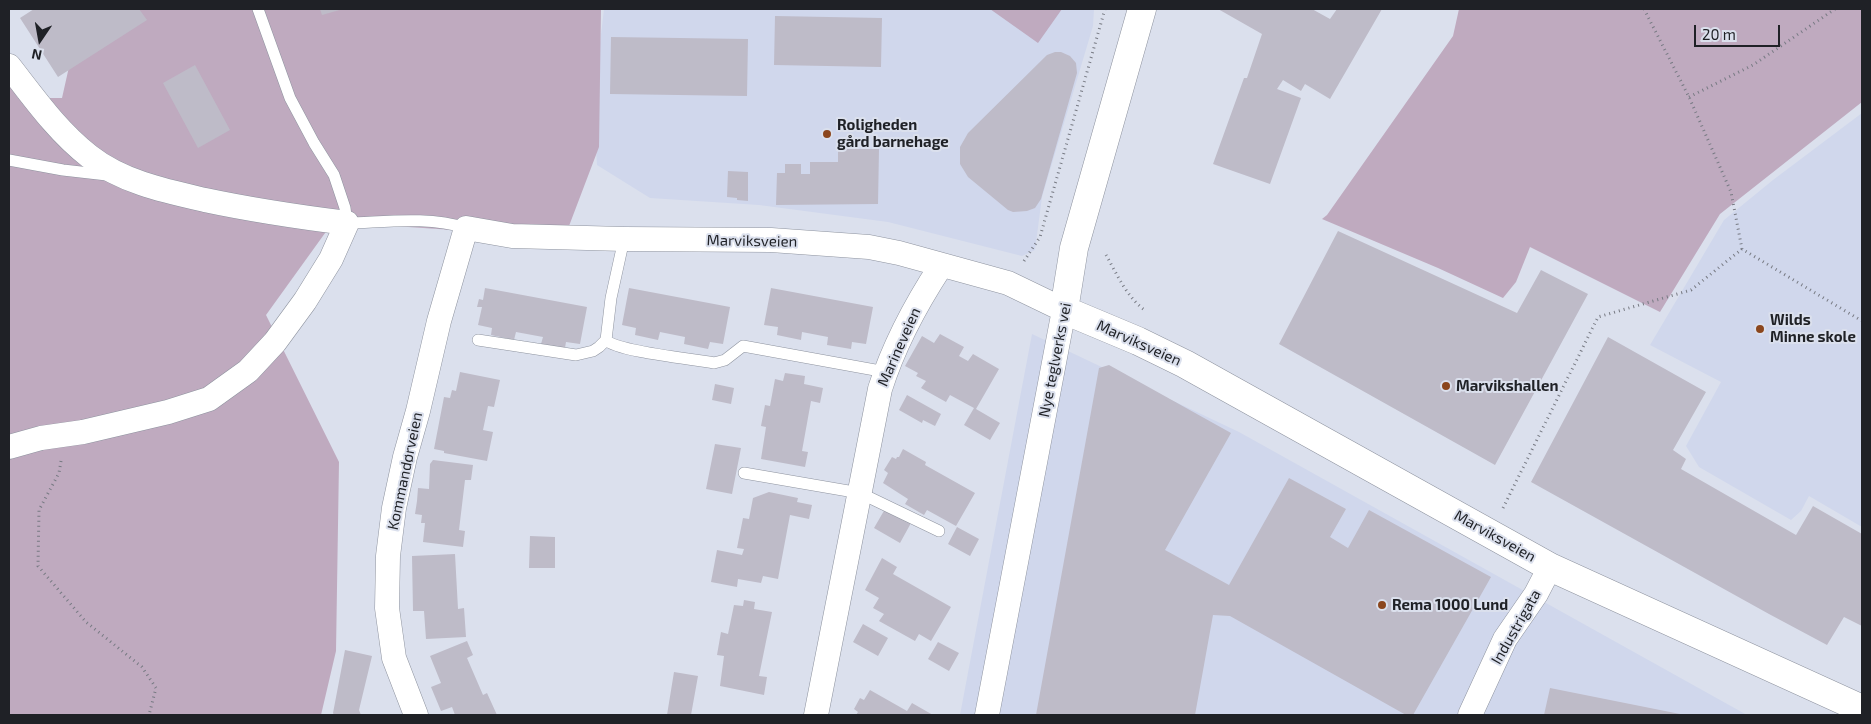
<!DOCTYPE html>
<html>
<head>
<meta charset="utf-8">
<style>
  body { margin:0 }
  #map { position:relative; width:1871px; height:724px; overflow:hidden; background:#dbe0ed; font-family:"Exo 2",sans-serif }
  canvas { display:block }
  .frame { position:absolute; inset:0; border:10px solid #1f2126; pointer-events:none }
  .north { position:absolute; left:15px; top:15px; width:50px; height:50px; -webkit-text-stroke:4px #dbe0ed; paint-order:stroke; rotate:192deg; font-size:14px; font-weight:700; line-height:20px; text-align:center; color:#1f2126 }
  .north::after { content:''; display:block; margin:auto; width:18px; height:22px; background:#1f2126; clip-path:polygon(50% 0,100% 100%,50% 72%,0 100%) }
  .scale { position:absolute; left:1694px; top:25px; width:86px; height:22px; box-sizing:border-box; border:2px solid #1f2126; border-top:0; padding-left:6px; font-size:15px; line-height:18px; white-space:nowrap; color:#1f2126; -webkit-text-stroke:4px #dbe0ed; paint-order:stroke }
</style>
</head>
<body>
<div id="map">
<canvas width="1871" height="724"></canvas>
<div class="frame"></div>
<div class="north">N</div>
<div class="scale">20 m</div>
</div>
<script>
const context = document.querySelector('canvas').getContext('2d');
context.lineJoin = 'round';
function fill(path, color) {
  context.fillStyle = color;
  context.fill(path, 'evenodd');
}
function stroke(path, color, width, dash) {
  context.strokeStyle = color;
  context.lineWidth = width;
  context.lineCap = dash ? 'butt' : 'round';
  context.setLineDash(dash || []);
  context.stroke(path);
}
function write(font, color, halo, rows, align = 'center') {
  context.font = font + ' "Exo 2",sans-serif';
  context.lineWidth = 4;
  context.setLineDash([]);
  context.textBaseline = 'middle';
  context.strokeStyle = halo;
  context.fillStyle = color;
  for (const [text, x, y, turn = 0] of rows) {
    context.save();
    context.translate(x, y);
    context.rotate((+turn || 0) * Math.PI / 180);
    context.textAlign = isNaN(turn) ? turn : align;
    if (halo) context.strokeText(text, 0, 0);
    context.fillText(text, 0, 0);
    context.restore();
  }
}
fill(new Path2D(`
  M604,9H1094L1093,26L1042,197L1035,250L1022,256L888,222L759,205L650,198L597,165L593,103Z
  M1862,113V527L1809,496L1801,511L1791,520L1699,467L1686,446L1721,382L1650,345L1724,220L1773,180Z
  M1032,334L1239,432L1747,715H960Z`), '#d0d7ec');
fill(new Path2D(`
  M82,9H601L599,147L569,226L498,233L333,222L266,315L339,462L336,651L321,715H9V83L18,98H62Z
  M990,9H1062L1038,43Z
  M1459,9H1862V102L1720,214L1660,312L1530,247L1516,282L1503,298L1438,268L1322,219L1327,215L1453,36Z`), '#bfaabf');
fill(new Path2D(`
  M34,9H139L147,20L58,77L20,18Z
  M320,9H343L322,15Z
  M1218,9H1302L1305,10L1306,9H1312L1330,19L1337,9H1382L1330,99L1305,84L1301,91L1283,80L1277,89L1301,98L1270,184L1213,164L1244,78H1247L1262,34Z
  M775,16L882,18L881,67L774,65Z
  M611,37L748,39L747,96L610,94Z
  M1055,52H1061L1070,56L1076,63L1077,73L1041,199L1035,208L1027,211L1013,212L1008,210L968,177L960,164V147L968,133L1047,55Z
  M195,65L230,130L198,148L163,83Z
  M838,149H879L878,204L776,205L777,173H785V164H801V174H810V162H838Z
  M728,171L748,172V201L737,200V198L727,197Z
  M1338,231L1517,313L1541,270L1588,294L1495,465L1279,344Z
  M485,288L587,307L580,344L566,342L565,348L541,344L543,337L516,332L514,340L491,335L492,328L478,325L482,307H477L479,299L483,300Z
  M629,288L730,307L723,344L710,342L708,349L684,344L685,337L660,332L658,340L635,335L636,328L622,325Z
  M771,288L873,307L866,344L852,342L851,349L827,345L828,337L802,332L801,340L777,335L778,327L764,325Z
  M940,334L964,347L959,356L968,361L973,354L999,369L976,409L1000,423L990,440L964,425L974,408L950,395L946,402L921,388L926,381L916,376L918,373L905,366L922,336L934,343Z
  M1608,337L1706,392L1673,450L1686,459L1681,469L1796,535L1813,506L1862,534V626L1844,617L1827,645L1769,614L1531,482Z
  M1109,365L1231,433L1165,550L1229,585L1289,478L1346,509L1330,537L1348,548L1369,510L1491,577L1413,715H1406L1230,616L1213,615L1195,715H1036L1099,368Z
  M460,372L500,380L494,407L488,406L483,430L493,432L487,461L444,453V451L434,449L444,397L450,398L452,390L456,391Z
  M785,373L805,376L804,384L823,388L820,403L811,401L802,451L808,452L805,467L761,459L766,427L761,426L765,405L770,406L775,379L783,381Z
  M715,384L734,388L731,404L712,400Z
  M907,395L941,414L935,426L923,420L922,423L899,410Z
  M715,444L741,448L732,494L706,489Z
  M903,449L926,462L925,465L975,493L956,526L927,510L924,515L905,504L908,499L883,483L888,473L884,470L892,457L896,459L897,457H899Z
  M433,460L473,465L471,480H465L459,530L465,531L463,547L423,542L425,523H421L422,515L415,514L417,501L418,488L429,489L430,464Z
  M769,492L798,498L797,502L812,505L809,519L790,515L778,579L763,576L761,583L738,579L737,587L711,582L717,550L742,555L744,549L737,548L743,518L749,519L753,498Z
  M885,509L911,523L900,543L874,528Z
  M957,527L979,539L970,556L948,544Z
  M530,536L555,537V568H529Z
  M455,554L458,609L464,608L466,637L426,639L424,611H413L412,556Z
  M882,558L897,567L893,574L951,607L931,641L919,634L915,641L879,621L884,614L873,608L879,598L865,590Z
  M744,600L755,602L754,609L772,612L759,676L767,677L764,695L720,686L724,656L717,655L721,632L728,634L734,605L743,606Z
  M863,624L888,638L878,656L853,642Z
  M467,641L473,655L467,658L483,695L487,693L497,715H455L452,707L441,711L431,687L441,683L430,656Z
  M938,642L959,653L949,671L928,659Z
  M345,650L372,656L359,710L361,715H334L333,713Z
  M674,672L698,676L691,715H667Z
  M1550,688L1680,714V715H1544Z
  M870,690L907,711L912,703L933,715H856L858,712L854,709L860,698L864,700Z`), '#bebbc8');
const service = new Path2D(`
  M258,9L290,98L314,143L334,175L345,208L347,223C386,222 428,216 466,228
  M9,160L63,170L107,175
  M624,239L611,298L606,340C618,352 694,359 714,363L725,360L743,346L886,372
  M478,340L576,355L593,351L599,347L606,340
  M744,473L860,493L939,531`);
const minor = new Path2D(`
  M9,66C34,98 57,131 89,156C122,182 165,191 205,200C252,210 299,217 347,223L331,259L305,301L275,342L248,371L209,399L168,412L83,432L41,438L9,447
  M416,715L394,658L387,608L388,556L394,508L405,457L418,411L439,321L466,228L512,236L624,239L771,240L869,247L899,253L1008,283L1064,310L987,715
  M816,715L880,389C894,345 916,304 941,266
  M1470,715L1505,639L1536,594L1550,567`);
const tertiary = new Path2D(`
  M1142,9L1074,248L1064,310L1138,341L1185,364L1550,567L1862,709`);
stroke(service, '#8e939f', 12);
stroke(minor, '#8e939f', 25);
stroke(tertiary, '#8e939f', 29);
stroke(new Path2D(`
  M1644,9L1689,97L1731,192L1742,249L1862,321
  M1689,97L1753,65L1835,9
  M1106,255C1117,274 1127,298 1146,311
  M1024,261L1040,237L1105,9
  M61,461L59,473L39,510L38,566L86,622L142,667L156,688L149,715
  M1503,508L1598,317L1691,290L1742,249`), '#777a83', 3, [1, 4]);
stroke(service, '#fff', 11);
stroke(minor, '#fff', 24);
stroke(tertiary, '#fff', 28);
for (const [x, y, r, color] of [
  [827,134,5,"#8b461d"],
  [1760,329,5,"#8b461d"],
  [1446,386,5,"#8b461d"],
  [1382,605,5,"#8b461d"]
]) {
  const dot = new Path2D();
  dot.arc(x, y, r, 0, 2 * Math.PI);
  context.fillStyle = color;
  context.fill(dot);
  stroke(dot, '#dbe0ed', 2);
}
write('bold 15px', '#1f2126', '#dbe0ed', [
  ["Roligheden",837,125],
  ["gård barnehage",837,142],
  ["Wilds",1770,320],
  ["Minne skole",1770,337],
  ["Marvikshallen",1456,386],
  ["Rema 1000 Lund",1392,605]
], 'left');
write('15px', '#1f2126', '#dbe0ed', [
  ["Marviksveien",752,241,1],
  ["Marviksveien",1139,343,24],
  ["Marineveien",899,347,-66],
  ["Nye teglverks vei",1055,360,-79],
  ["Kommandørveien",405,471,-78],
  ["Marviksveien",1495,536,29],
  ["Industrigata",1516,627,-60]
]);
</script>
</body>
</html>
